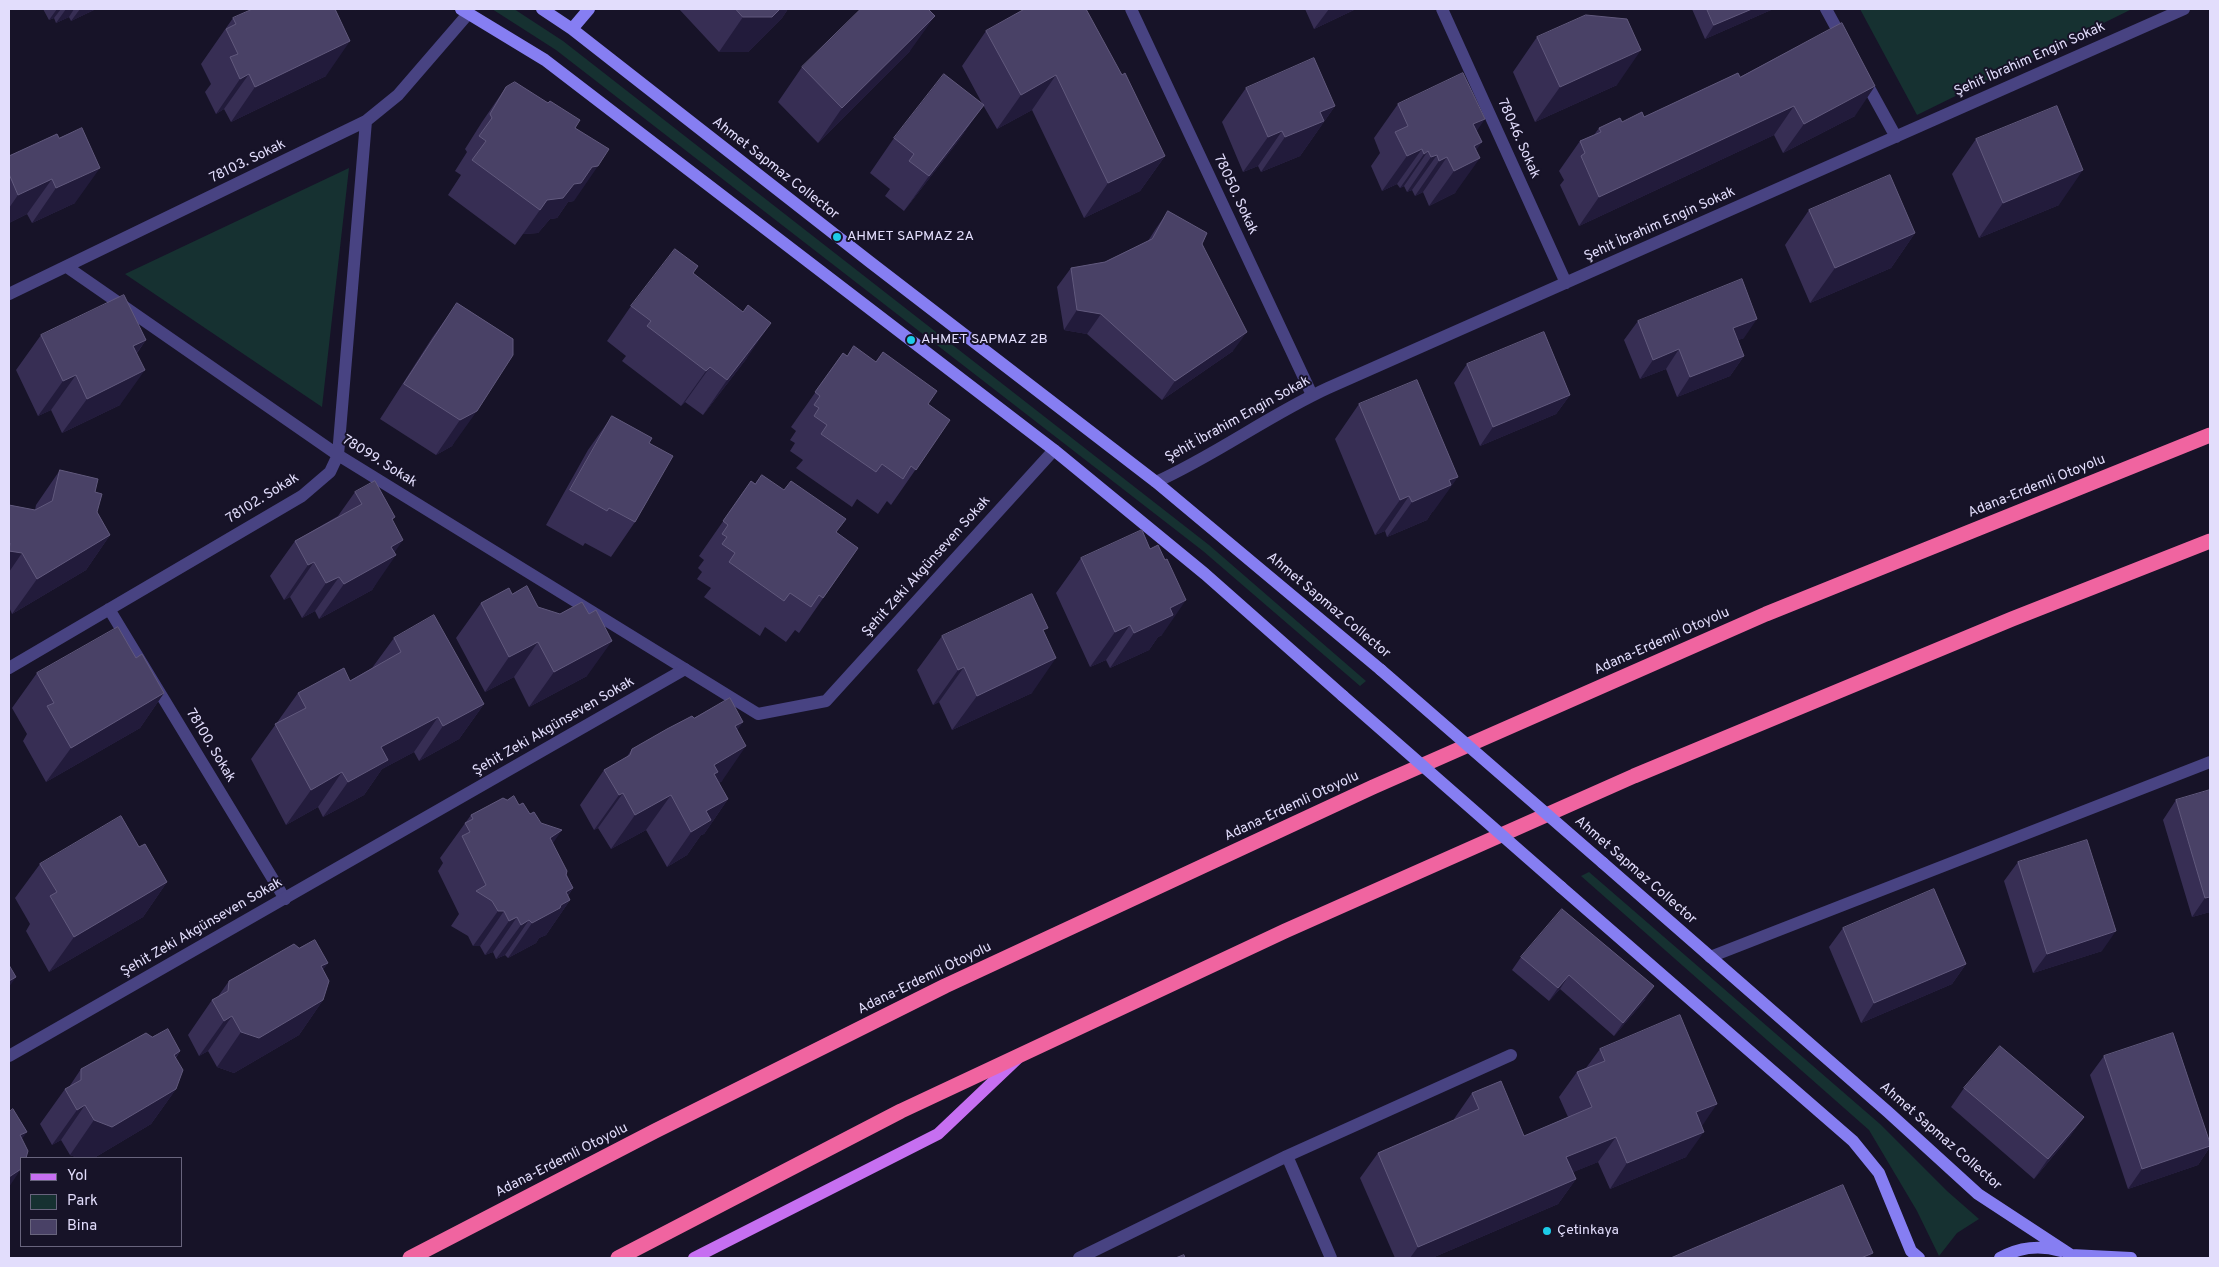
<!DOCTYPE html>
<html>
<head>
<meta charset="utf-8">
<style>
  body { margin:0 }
  #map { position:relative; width:2219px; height:1267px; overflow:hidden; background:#171328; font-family:Overpass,sans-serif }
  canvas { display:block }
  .frame { position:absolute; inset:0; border:10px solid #e2ddfc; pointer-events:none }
  .legend { position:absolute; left:20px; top:1157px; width:162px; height:90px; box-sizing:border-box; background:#171328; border:1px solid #68647d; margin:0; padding:6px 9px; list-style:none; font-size:15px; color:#e2ddfc }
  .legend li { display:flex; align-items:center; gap:10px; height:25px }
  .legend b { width:25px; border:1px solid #68647d }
</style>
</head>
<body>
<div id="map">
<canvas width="2219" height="1267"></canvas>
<div class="frame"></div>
<ul class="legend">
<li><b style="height:6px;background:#c66ff1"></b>Yol</li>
<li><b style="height:14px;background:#163131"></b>Park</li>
<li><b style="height:14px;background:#494166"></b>Bina</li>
</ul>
</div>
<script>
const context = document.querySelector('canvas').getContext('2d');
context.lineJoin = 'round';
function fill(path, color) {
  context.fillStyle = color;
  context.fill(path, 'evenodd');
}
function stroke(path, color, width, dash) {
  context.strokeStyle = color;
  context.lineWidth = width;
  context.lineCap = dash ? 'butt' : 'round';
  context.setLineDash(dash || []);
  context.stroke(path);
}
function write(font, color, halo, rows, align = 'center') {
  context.font = font + ' Overpass,sans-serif';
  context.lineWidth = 4;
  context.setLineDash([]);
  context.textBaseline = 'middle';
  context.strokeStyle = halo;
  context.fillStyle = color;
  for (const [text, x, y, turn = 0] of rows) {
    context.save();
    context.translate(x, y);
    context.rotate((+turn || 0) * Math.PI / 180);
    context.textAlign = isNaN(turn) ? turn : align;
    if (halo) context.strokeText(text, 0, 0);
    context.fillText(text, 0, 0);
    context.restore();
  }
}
fill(new Path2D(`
  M492,9H514L563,41L1209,545L1366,681L1360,686L1203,551L556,50Z
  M1860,9H2130V10L1917,115Z
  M349,168L322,407L125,274Z
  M1589,872L1880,1124L1947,1191L1979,1219L1957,1233L1939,1256L1917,1211L1869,1130L1581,876Z`), '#163131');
stroke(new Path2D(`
  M1131,9L1312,395
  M1442,9L1566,283
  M1826,9L1844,42
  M1863,77L1896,137
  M67,267L338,455L685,669
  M9,294L366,121L398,95L468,14
  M1156,482C1216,455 1269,415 1328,388L2184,9
  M109,609L285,899
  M9,668L302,496L330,472L338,455L366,121
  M1710,957L2210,762
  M1287,1156L1331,1258
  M1079,1258L1287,1156L1511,1055`), '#484382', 12);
stroke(new Path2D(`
  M9,1056L685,669L758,714L826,701L1054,450`), '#484382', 12);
stroke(new Path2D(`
  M461,9L545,60L1054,450L1205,574L1343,696
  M542,9L572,29L870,262L1156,482L1381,670
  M572,29L589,9
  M1603,863L1888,1112L1978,1194L2071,1255L2131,1258
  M1561,887L1853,1141L1879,1173L1911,1251L1919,1258
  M2000,1258C2019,1247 2041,1245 2061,1251`), '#867ef2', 12);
stroke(new Path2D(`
  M694,1258L938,1134L1017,1059`), '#c66ff1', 12);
stroke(new Path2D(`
  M410,1258L655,1131L945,986L1373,787L1766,614L2210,435
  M618,1258L901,1111L1285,931L1634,776L2012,619L2210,541`), '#f064a0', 15);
stroke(new Path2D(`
  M1381,670L1603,863
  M1343,696L1561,887`), '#867ef2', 12);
fill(new Path2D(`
  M43,9H96L71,21L69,17L56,23L54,18L49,20Z
  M679,9H788L782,18L748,52H719Z
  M1025,9L1165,156L1140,191L1084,218L1032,110L997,129L983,105L959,140L904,211L885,196L890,189L870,173L894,138L983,105L962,66L986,31Z
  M1305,9H1356L1314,29Z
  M1692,9H1771V10L1705,39Z
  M233,18L326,76L231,122L224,109L216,114L205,92L211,84L201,64Z
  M1537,37L1617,85L1535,122L1513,72Z
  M910,51L818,143L778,102L802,67Z
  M1740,77L1855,116L1783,153L1774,135L1579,226L1560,185L1564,180L1559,171L1580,141L1594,135L1599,128L1644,117Z
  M506,87L575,128L574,201L568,202L557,218L550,219L538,233L523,234L515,245L448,195L461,175L455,171L467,152L465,149L482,122Z
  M1246,88L1335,106L1300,156L1261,172L1258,166L1243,172L1222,122Z
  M1398,104L1477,131L1476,150L1455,193L1429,206L1423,192L1415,196L1412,190L1407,192L1404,186L1400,188L1397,184L1382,191L1371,166L1380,153L1374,138Z
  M59,138L75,203L32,223L27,214L9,223V156Z
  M1976,139L2059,205L1979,238L1952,174Z
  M1809,210L1915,233L1891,268L1810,303L1785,245Z
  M1168,211L1202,244L1233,351L1162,400L1087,334L1064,330L1057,287L1071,268L1105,262L1148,241L1155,230Z
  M693,274L747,358L703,415L685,402L681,406L622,361L626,356L607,341L631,306Z
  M457,303L513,339L452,446L436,455L380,419L432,338Z
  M1638,321L1744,338L1738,340L1744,356L1730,376L1677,397L1666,369L1640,379L1624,340Z
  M41,335L146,340L137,353L120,405L62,433L51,410L38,416L16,370Z
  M843,353L928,404L950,420L891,505L887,501L878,514L857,499L852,507L796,468L803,460L790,451L795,443L790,440L796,431L791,427Z
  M1467,364L1570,395L1556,414L1480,446L1454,383Z
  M1359,404L1433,512H1432L1427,520L1387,537L1385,531L1375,535L1335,439Z
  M612,416L649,443L635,522L611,557L585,543L583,546L546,525L588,450Z
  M60,470L95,492L97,512L110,535L86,570L12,614L9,607V505L35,510L36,505Z
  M751,481L836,533L858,548L799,633L795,630L786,642L765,627L760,636L704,597L711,588L697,579L702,572L698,568L704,560L699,556Z
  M355,492L395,517L392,520L395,552L372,590L319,619L315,611L302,618L290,597L284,600L270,576L295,541L338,516Z
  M1081,558L1162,635L1158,637L1149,650L1110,668L1106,660L1090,667L1056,593Z
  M512,594L538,607L587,676L529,707L514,677L485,692L456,638L481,603Z
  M1044,634L1032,693L952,730L939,702L933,705L917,670L942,636Z
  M394,638L484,704L459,739L419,761L414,752L382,769L364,795L323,817L318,807L286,825L251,759L298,693L350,681L372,668Z
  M136,658L164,693L140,728L46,782L23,741L27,734L12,708L37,673Z
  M694,718L737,730L722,781L719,783L728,799L704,834L701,835L687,855L667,867L646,830L611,849L598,828L594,830L580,805L604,770L626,758L632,749Z
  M2176,800L2210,912L2192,917L2163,820Z
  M519,805L530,814L553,844L573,888L568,896L570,900L546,935L539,938L536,943L508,958L505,955L496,959L493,952L485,955L480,946H473L468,936L451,926L459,914L438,871L443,863L440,858L471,815Z
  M139,847L167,882L143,917L49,972L26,931L30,924L15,898L40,864Z
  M2018,862L2102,951L2033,973L2004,881Z
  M1843,928L1966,964L1952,984L1861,1023L1829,947Z
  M299,948L328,963L323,969V1000L299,1035L234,1073L217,1067L208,1051L199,1056L188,1035L212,1000L217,998L229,981Z
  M1521,957L1645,1000L1614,1036L1560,989L1549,1001L1512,970Z
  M152,1037L180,1051L176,1058V1089L151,1124L94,1158H78L70,1155L61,1140L52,1145L40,1124L65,1089L69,1087L81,1069Z
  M1600,1049L1702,1126L1686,1157L1610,1189L1598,1162L1573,1172L1576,1179L1558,1204L1432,1258H1395L1360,1178L1378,1153L1455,1120L1454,1119L1472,1093L1524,1136L1568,1117L1559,1097L1577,1072L1586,1068Z
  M2104,1056L2210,1143V1147L2198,1165L2128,1189L2090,1075Z
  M1964,1088L2084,1117L2070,1136L2034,1179L1951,1107Z`), '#372e54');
fill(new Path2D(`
  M57,9H61L54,18L49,20Z
  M66,9H74L69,17L56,23Z
  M80,9H96L71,21Z
  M780,9H788L782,18L748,52H719L743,17Z
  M1329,9H1356L1314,29Z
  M1752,9H1771V10L1705,39L1714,25Z
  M935,16L910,51L818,143L842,108Z
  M350,41L326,76L231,122L255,87Z
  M1641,50L1617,85L1535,122L1560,87Z
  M249,74L224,109L216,114L240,79Z
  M1056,75L1032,110L997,129L1021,95Z
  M1875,86L1855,116L1783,153L1804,124Z
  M984,105L959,140L904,211L929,176Z
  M1335,106L1300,156L1261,172L1285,137L1320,112Z
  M1794,106L1774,135L1579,226L1599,197Z
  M1485,119L1461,154L1473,124Z
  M1282,131L1258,166L1243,172L1268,137Z
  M1482,142L1466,165L1480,158L1455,193L1429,206L1454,171L1474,146Z
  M1422,149L1397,184L1382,191L1407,156Z
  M1428,151L1404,186L1400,188L1424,154Z
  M1437,155L1412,190L1407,192L1431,157Z
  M1165,156L1140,191L1084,218L1108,183Z
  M1447,157L1423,192L1415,196L1439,161Z
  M598,166L574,201L568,202L557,218L550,219L538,233L523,234L547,200L574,184L592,167Z
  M100,168L75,203L32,223L56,188Z
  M2083,170L2059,205L1979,238L2003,203Z
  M52,179L27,214L9,223V208L18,195Z
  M1915,233L1891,268L1810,303L1835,268Z
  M1077,310L1101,314L1087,334L1064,330Z
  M1757,319L1744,338L1719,348L1733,328Z
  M771,323L747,358L703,415L727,380Z
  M1247,332L1233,351L1162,400L1175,381Z
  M146,340L121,374L133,346Z
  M1679,349L1666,369L1640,379L1653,360Z
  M1744,356L1730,376L1677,397L1690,377Z
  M710,367L685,402L681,406L706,371Z
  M145,370L120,405L62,433L87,399Z
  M76,375L51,410L38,416L63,381Z
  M1570,395L1556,414L1480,446L1493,427Z
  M477,411L452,446L436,455L460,420Z
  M1458,477L1433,512H1432L1427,520L1387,537L1412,502L1449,480Z
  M1409,496L1385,531L1375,535L1400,500Z
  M110,535L86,570L12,614L37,579Z
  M403,540L390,559L396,555L372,590L319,619L344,584L391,547Z
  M9,551L22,553L9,572Z
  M314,562L290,597L284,600L308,565Z
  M339,577L315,611L302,618L326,583Z
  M1186,600L1162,635L1158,637L1149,650L1110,668L1134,633L1170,608Z
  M1130,625L1106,660L1090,667L1115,632Z
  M612,641L587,676L529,707L554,672Z
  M538,642L514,677L485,692L509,657Z
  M1056,658L1032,693L952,730L977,696Z
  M964,667L939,702L933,705L958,670Z
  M164,693L140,728L46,782L71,748Z
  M484,704L459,739L419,761L443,726Z
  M438,717L414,752L382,769L364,795L323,817L348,782L381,747Z
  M743,722L719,757L735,726Z
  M746,746L722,781L705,791L714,765Z
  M342,772L318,807L286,825L311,790Z
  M623,793L598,828L594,830L619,795Z
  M671,795L646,830L611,849L635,815Z
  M728,799L704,834L701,835L687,855L667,867L706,811Z
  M562,830L538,865L550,838Z
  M167,882L143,917L49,972L74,937Z
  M573,888L562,904L570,900L546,935L539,938L536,943L508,958L532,923L566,892Z
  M2210,897V912L2192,917L2205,898Z
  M498,911H504L480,946H473Z
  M517,917L493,952L485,955L509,921Z
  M529,920L505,955L496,959L521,925Z
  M2116,931L2102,951L2033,973L2047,954Z
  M328,963L303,997L321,966Z
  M1966,964L1952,984L1861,1023L1874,1003Z
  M1569,975L1560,989L1549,1001L1558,988Z
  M16,977L9,987V981Z
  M1654,986L1645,1000L1614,1036L1623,1023Z
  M323,1000L299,1035L234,1073L217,1067L241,1032Z
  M232,1016L208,1051L199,1056L224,1021Z
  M180,1051L156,1086L174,1055Z
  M176,1089L151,1124L94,1158H78L70,1155L94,1120Z
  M1717,1104L1700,1129L1696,1112Z
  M85,1105L61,1140L52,1145L77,1110Z
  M2084,1117L2070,1136L2034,1179L2048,1159Z
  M27,1132L9,1157L20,1135Z
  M1704,1132L1686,1157L1610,1189L1627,1163Z
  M1616,1137L1598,1162L1549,1182L1566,1157Z
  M2210,1146V1147L2198,1165L2128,1189L2142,1169Z
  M21,1169L9,1187V1177Z
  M1576,1179L1558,1204L1432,1258H1410L1418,1247Z
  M1873,1253L1869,1258H1861Z`), '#221b3b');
const building = new Path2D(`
  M253,9H335L350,41L255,87L249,74L240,79L230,57L238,54L226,29L236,24L233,18Z
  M736,9H780L772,17H743Z
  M861,9H928L935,16L842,108L802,67Z
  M1025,9H1086L1122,75L1125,73L1165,156L1108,183L1056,75L1021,95L986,31Z
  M1707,9H1752L1714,25Z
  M1586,15L1627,19L1641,50L1560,87L1537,37Z
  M1842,23L1875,86L1804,124L1794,106L1599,197L1581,156L1585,153L1580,141L1601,132L1599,128L1620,118L1622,122L1642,112L1644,117L1738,73L1740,77Z
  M1314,58L1335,106L1320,112L1324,121L1285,137L1282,131L1268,137L1246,88Z
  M1463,73L1485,119L1473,124L1482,142L1474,146L1480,158L1454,171L1447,157L1439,161L1437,155L1431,157L1428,151L1424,154L1422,149L1407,156L1395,132L1408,126L1398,104Z
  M944,74L984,105L929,176L909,161L914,154L894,138Z
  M515,82L548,103L550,101L580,120L575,128L609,149L598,166L592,167L581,183L574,184L563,198L547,200L540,210L472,160L486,141L479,136L492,118L490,114L506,87Z
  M2057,106L2083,170L2003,203L1976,139Z
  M82,128L100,168L56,188L52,179L18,195L9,174V156L57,134L59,138Z
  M1890,175L1915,233L1835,268L1809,210Z
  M1168,211L1207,233L1202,244L1247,332L1175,381L1101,314L1077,310L1071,268L1105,262L1152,239Z
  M675,249L698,266L693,273L743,312L748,305L771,323L727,380L710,367L706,371L647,326L651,321L631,306Z
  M1742,279L1757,319L1733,328L1744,356L1690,377L1679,349L1653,360L1638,321Z
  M124,295L146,340L133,346L145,370L87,399L76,375L63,381L41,335Z
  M457,303L513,339V355L477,411L460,420L404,384Z
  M1544,332L1570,395L1493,427L1467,364Z
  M854,346L876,362L883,352L937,391L928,404L950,420L916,470L911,466L903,479L882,464L876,472L821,434L827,425L814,416L819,408L814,405L820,396L815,392L843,353L847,356Z
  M1417,380L1458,477L1449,480L1451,485L1412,502L1409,496L1400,500L1359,404Z
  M612,416L652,438L649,443L673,456L635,522L609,508L607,511L570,490Z
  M60,470L98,479L95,492L102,494L97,512L110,535L37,579L22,553L9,551L10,543L9,542V505L35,510L52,501Z
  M762,475L784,490L791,481L846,519L836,532L858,548L823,598L819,595L811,607L790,593L784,601L729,562L735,553L722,544L727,537L722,534L728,525L723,521L751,481L755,484Z
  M375,481L395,517L392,519L403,540L391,547L396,555L344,584L339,577L326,583L314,562L308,565L295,541L362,504L355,492Z
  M1142,530L1150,549L1158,545L1165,560L1167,559L1186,600L1170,608L1173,615L1134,633L1130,625L1115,632L1081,558Z
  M527,586L538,607L560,614L582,602L589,614L596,610L612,641L554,672L538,642L509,657L481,603L509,588L512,594Z
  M1032,594L1048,628L1043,630L1056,658L977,696L964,667L958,670L942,636Z
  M434,615L484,704L443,726L438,717L381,747L388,760L348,782L342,772L311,790L275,724L306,708L298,693L344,668L350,681L401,652L394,638Z
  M118,627L136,658L142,654L164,693L71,748L47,706L54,703L37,673Z
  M730,698L743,722L735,726L746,746L714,765L718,772L714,774L728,799L706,811L711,820L691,832L671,795L635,815L623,793L619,795L604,770L630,755L632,749L667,729L692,716L694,718Z
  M2210,790V897L2205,898L2176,800Z
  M514,796L519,805L523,803L530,814L534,812L541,823L562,830L550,838L567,871L566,875L573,888L566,892L570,900L561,905L560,908L532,923L529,920L521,925L517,917L509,921L504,911H498L492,901L476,891L486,885L462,836L470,832L465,823L473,819L471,815L503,798L507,800Z
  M121,816L139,847L145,844L167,882L74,937L50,896L57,892L40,864Z
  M2087,840L2116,931L2047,954L2018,862Z
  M1934,889L1966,964L1874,1003L1843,928Z
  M1562,909L1654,986L1623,1023L1569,975L1558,988L1521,957Z
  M315,940L328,963L321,966L329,981L323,1000L259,1038L241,1032L232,1016L224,1021L212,1000L228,991L229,981L294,944L299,948Z
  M9,965L16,977L9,981Z
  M1680,1015L1717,1104L1696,1112L1704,1132L1627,1163L1616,1137L1566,1157L1576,1179L1418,1247L1378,1153L1479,1109L1472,1093L1501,1081L1524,1136L1592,1107L1577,1072L1605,1061L1600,1049Z
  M168,1029L180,1051L174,1055L183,1070L176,1089L112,1127L94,1120L85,1105L77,1110L65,1089L81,1080V1069L146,1033L152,1037Z
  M2173,1033L2210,1143V1146L2142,1169L2104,1056Z
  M2000,1046L2084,1117L2048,1159L1964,1088Z
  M13,1109L27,1132L20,1135L28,1151L26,1158H21V1169L9,1177V1112Z
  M1843,1185L1873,1253L1861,1258H1671Z
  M1184,1255L1185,1258H1176Z`);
fill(building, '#494166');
stroke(building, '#61597d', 1);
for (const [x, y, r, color] of [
  [837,237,5,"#1ccbe8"],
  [911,340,5,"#1ccbe8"],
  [1547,1231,5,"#1ccbe8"]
]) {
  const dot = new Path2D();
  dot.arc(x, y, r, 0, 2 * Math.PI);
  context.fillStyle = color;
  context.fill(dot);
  stroke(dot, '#171328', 2);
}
write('14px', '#e2ddfc', '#171328', [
  ["Şehit İbrahim Engin Sokak",2030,60,-24],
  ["78046. Sokak",1518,139,66],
  ["78103. Sokak",248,162,-26],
  ["Ahmet Sapmaz Collector",775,169,38],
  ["78050. Sokak",1235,195,65],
  ["Şehit İbrahim Engin Sokak",1660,225,-24],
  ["Şehit İbrahim Engin Sokak",1238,420,-29],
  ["78099. Sokak",379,462,32],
  ["Adana-Erdemli Otoyolu",2037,487,-22],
  ["78102. Sokak",263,499,-32],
  ["Şehit Zeki Akgünseven Sokak",927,567,-48],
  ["Ahmet Sapmaz Collector",1328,606,40],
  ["Adana-Erdemli Otoyolu",1662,642,-24],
  ["Şehit Zeki Akgünseven Sokak",554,727,-30],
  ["78100. Sokak",210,746,59],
  ["Adana-Erdemli Otoyolu",1292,807,-25],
  ["Ahmet Sapmaz Collector",1635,871,41],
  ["Şehit Zeki Akgünseven Sokak",202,928,-30],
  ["Adana-Erdemli Otoyolu",925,979,-26],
  ["Ahmet Sapmaz Collector",1940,1137,41],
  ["Adana-Erdemli Otoyolu",562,1161,-27]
]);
write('14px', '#e2ddfc', '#171328', [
  ["AHMET SAPMAZ 2A",847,237],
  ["AHMET SAPMAZ 2B",921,340],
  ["Çetinkaya",1557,1231]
], 'left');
</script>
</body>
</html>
